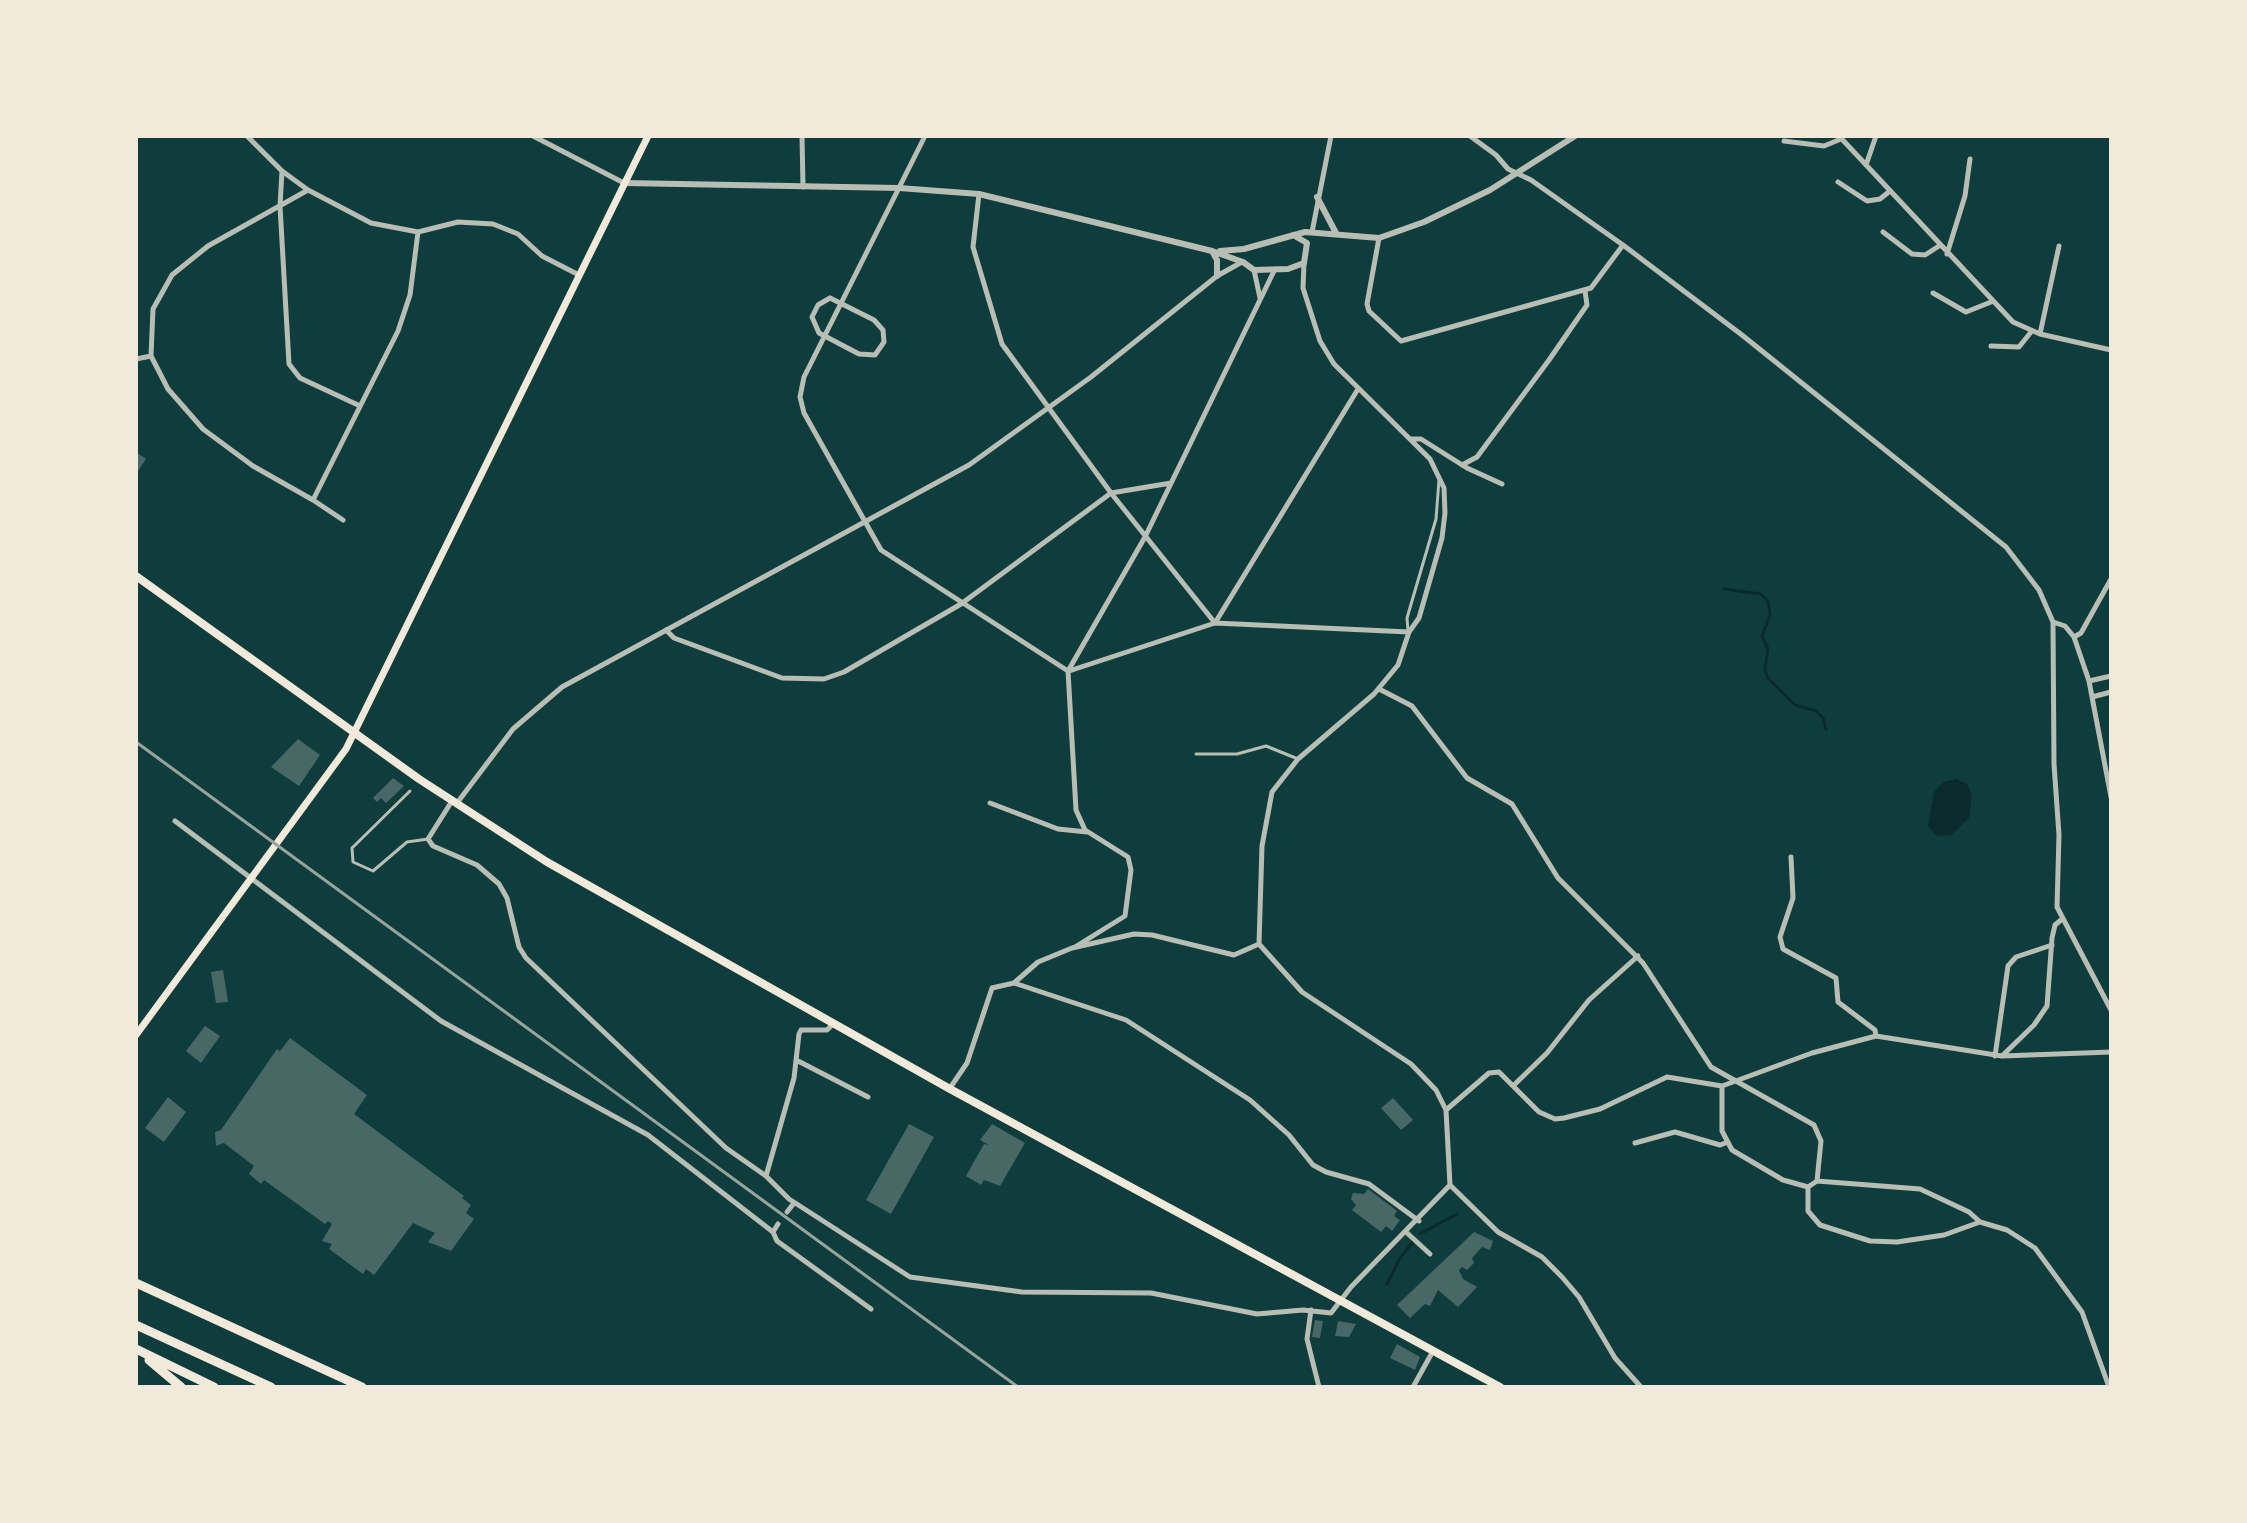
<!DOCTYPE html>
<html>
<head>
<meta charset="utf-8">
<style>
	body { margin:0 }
	#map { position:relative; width:2247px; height:1523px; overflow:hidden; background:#0f3d3e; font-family:"Varela Round",sans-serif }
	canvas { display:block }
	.frame { position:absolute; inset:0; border:138px solid #f1e9da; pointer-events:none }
</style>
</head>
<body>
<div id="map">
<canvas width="2247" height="1523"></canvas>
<div class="frame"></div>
</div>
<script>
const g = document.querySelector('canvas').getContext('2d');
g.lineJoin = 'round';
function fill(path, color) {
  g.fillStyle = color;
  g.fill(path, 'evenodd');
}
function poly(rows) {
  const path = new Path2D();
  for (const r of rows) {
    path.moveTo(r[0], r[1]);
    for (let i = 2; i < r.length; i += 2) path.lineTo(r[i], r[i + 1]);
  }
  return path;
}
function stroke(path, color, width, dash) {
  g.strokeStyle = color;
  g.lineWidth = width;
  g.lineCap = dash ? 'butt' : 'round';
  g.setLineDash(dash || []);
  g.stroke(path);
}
const water = poly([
	[1956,779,1967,784,1972,794,1969,818,1951,835,1937,836,1928,826,1934,792,1944,782]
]);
const stream = poly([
	[1724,589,1761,594,1768,601,1770,615,1762,636,1768,649,1765,670,1768,678,1795,705,1816,711,1823,718,1826,730],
	[1420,1234,1457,1214],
	[1387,1284,1400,1258,1413,1242]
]);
const building = poly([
	[136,452,146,459,136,474],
	[298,739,320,755,299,786,271,767],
	[393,778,404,786,386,803,381,798,377,802,373,798],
	[223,970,228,1002,216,1003,211,972],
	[205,1026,220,1036,201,1063,186,1051],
	[290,1038,367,1095,354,1114,464,1196,462,1198,471,1205,466,1213,474,1219,451,1251,428,1242,435,1233,413,1223,374,1275,366,1269,363,1274,329,1249,332,1244,322,1241,332,1224,328,1221,325,1224,264,1180,261,1184,249,1174,254,1166,224,1143,216,1146,215,1132,221,1130,277,1049,280,1051],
	[168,1097,186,1112,164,1142,145,1128],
	[1393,1098,1413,1120,1401,1130,1381,1108],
	[909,1124,934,1137,891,1214,866,1200],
	[992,1124,1025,1143,1000,1186,984,1180,981,1185,966,1176,984,1144,989,1145,980,1140],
	[1368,1189,1397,1211,1394,1216,1400,1220,1392,1231,1386,1226,1381,1232,1352,1210,1356,1205,1351,1199,1353,1193,1364,1194],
	[1474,1232,1493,1241,1490,1250,1482,1247,1472,1258,1474,1263,1467,1270,1462,1267,1459,1270,1463,1279,1477,1287,1458,1307,1438,1290,1430,1306,1425,1304,1410,1318,1397,1305],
	[1315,1320,1323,1321,1320,1338,1312,1337],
	[1338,1321,1356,1324,1349,1337,1335,1336],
	[1397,1344,1420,1357,1415,1370,1390,1358]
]);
const service = poly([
	[1408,631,1407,618,1436,519,1439,480],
	[1196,754,1237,754,1266,746,1298,759],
	[410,791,352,848,353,862,373,871,407,842,428,839]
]);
const minor = poly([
	[247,136,282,171,308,190,371,223,418,232,458,222,493,224,518,234,542,256,579,275],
	[533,136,624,183],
	[802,136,803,187],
	[925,136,804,377,800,397,804,413,881,550,1068,671],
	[1470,136,1496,155,1508,169,1531,180,1623,245,1742,335,2006,547,2039,590,2053,622,2054,764,2059,835,2057,907,2111,1010],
	[1839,136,2013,322,2040,334,2111,350],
	[1784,141,1824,146,1841,139],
	[1866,165,1876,136],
	[282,171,280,206,289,364,300,378,358,405],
	[1838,182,1867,201,1880,199,1890,191],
	[308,190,208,246,172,275,153,309,151,356,168,389,203,429,253,466,313,500,398,331,410,295,418,232],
	[979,194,973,247,1002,344,1111,493,1215,623],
	[1312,232,1331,136],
	[1883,232,1912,254,1925,255,1939,246],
	[1379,238,1367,304,1369,311,1401,341,1591,288,1623,245],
	[1947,254,1965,196,1970,159],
	[1304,263,1303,288,1320,341,1334,364,1430,459,1444,488,1445,513,1442,538,1419,618,1409,632,1398,665,1374,694,1298,759,1272,792,1262,846,1259,944,1302,992,1411,1064,1436,1090,1446,1110,1450,1185,1498,1232,1542,1257,1562,1277,1579,1297,1615,1358,1641,1387],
	[1254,270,1260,298],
	[1933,293,1966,312,1991,302],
	[830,298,874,320,883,330,884,342,875,355,859,354,819,333,812,317,818,305,830,298],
	[2040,334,2059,246],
	[1991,346,2019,347,2031,332],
	[136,359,151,356],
	[1411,439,1421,439,1467,468,1502,484],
	[1462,465,1477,457,1549,360,1587,305,1585,291],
	[313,500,343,520],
	[2053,622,2065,626,2074,637,2089,681,2111,797],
	[1215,623,1358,389],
	[666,630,674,638,782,678,824,679,844,672,961,604,1111,493,1171,483],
	[2074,637,2081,633,2111,579],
	[1068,671,1145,537,1275,269],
	[1068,671,1076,810,1085,830,1128,857,1131,870,1125,916,1075,947],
	[1069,671,1215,623,1409,632],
	[2089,681,2111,676],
	[1379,689,1412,706,1467,778,1512,804,1558,878,1643,963,1711,1067,1814,1125,1821,1141,1817,1181],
	[2092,697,2111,692],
	[452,801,428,839,433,846,477,865,499,884,507,898,519,947,526,958,726,1148,766,1176,789,1199,910,1277,1022,1292,1151,1293,1257,1314,1303,1310,1331,1313,1351,1287,1450,1185],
	[457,803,513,729,562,687,969,465,1091,377,1217,276,1242,262],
	[990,803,1058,829,1087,832],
	[175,821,441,1021,648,1135,773,1232,777,1241,871,1309],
	[1791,857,1793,898,1780,937,1783,949,1836,978,1838,1002,1875,1030,1876,1036],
	[1014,983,1126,1020,1250,1100,1289,1135,1313,1165,1326,1172,1369,1184,1419,1221],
	[1995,1056,2008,966,2016,957,2052,945],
	[2002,1056,2034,1025,2047,1006,2052,938,2055,925,2061,920],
	[798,1061,868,1097],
	[1514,1085,1547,1053,1589,1000,1638,956],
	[1722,1086,1722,1131,1732,1150,1783,1180,1808,1187],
	[950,1088,967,1063,992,988,1014,983,1038,962,1072,948,1134,934,1152,935,1234,955,1259,944],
	[1446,1110,1489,1073,1499,1072,1539,1112,1555,1119,1564,1118,1600,1109,1667,1077,1722,1086,1812,1053,1876,1036,2002,1056,2111,1052],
	[1635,1143,1675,1132,1720,1145,1728,1142],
	[766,1176,794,1078,799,1034,801,1030,827,1030,834,1023],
	[787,1212,794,1203],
	[1980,1222,1944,1235,1897,1242,1870,1241,1820,1225,1808,1211,1808,1187,1817,1181,1920,1189,1969,1212,1980,1222,2007,1230,2035,1248,2082,1312,2109,1387],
	[773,1232,778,1224],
	[1406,1232,1430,1254],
	[1311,1310,1307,1339,1319,1387],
	[1413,1387,1433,1351]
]);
const tertiary = poly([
	[624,183,899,188,979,194,1212,251,1243,262,1254,270,1288,269,1304,263,1307,243,1293,235],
	[1317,197,1336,233],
	[1212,251,1217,260,1217,276],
	[1220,251,1244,249,1305,232,1379,238,1424,222,1490,190,1575,136]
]);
const secondary = poly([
	[136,1035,346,749,648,136]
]);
const primary = poly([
	[136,576,419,779,547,862,950,1089,1500,1387]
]);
const motorway = poly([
	[136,1283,362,1387],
	[136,1325,271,1387],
	[136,1349,214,1387],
	[149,1360,181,1387]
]);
const rail = poly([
	[136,742,1018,1387]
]);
fill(water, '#0a2a2b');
stroke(stream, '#0a2a2b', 3);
fill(building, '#486865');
stroke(service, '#b8beb3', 3);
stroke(minor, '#b8beb3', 5);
stroke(tertiary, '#b8beb3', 6);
stroke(secondary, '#f1e9da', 7);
stroke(primary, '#f1e9da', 8);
stroke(motorway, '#f1e9da', 9);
stroke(rail, '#97a49c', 3);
</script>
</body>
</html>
